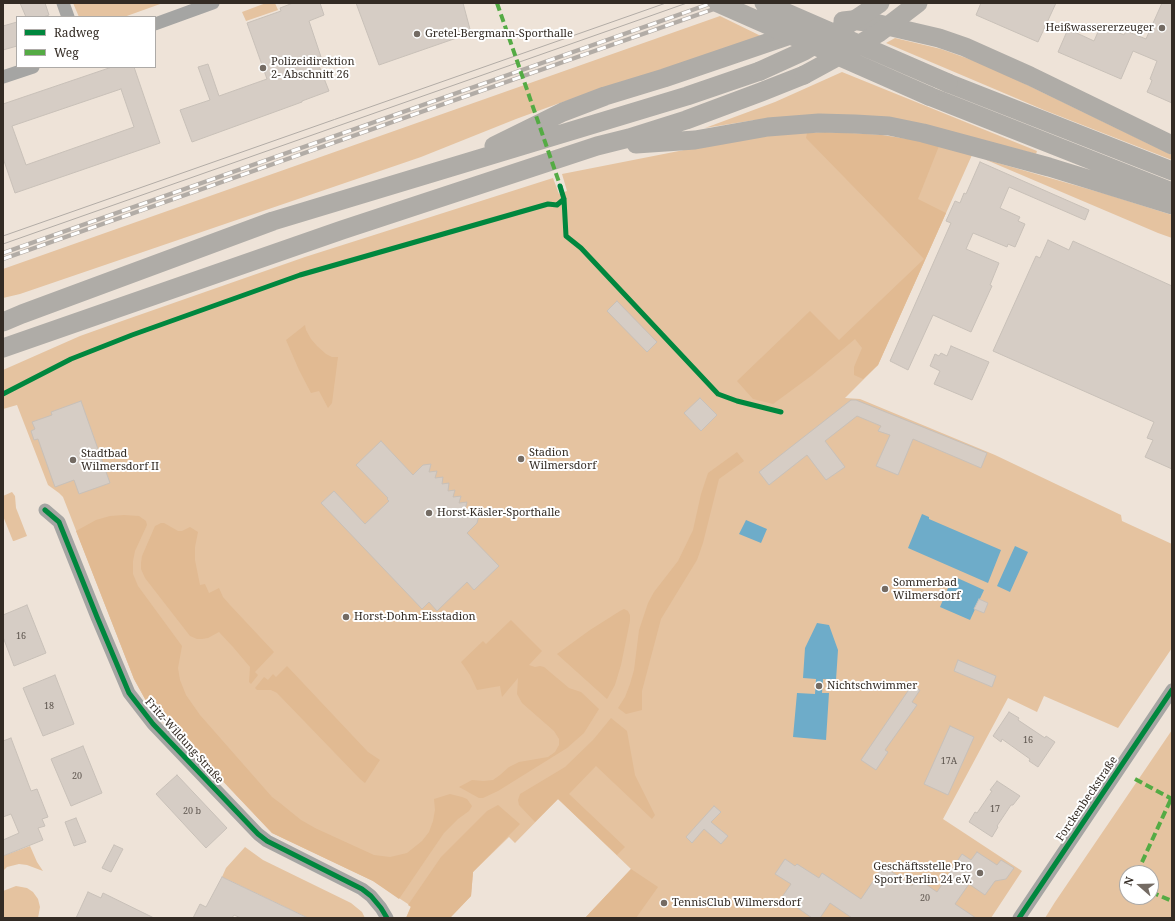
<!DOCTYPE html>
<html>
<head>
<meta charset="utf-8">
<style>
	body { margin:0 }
	#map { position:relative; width:1175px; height:921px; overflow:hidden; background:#eee3d8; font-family:"Noto Serif",serif }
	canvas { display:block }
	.frame { position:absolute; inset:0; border:4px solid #332b24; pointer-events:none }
	.legend { position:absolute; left:16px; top:16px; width:140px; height:52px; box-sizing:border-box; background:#fff; border:1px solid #adaaa7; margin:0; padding:5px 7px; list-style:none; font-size:12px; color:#332b24 }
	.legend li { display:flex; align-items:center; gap:8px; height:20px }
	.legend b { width:20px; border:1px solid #adaaa7 }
	.north { position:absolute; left:1119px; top:865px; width:40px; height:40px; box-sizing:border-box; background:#fff; border:1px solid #adaaa7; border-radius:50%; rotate:290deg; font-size:11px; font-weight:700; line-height:16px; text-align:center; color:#332b24 }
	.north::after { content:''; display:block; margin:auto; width:14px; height:18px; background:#746b63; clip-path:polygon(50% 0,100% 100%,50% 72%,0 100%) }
</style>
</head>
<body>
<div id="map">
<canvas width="1175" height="921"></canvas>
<div class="frame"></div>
<ul class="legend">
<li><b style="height:5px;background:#00873e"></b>Radweg</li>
<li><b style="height:5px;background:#54ab44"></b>Weg</li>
</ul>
<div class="north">N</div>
</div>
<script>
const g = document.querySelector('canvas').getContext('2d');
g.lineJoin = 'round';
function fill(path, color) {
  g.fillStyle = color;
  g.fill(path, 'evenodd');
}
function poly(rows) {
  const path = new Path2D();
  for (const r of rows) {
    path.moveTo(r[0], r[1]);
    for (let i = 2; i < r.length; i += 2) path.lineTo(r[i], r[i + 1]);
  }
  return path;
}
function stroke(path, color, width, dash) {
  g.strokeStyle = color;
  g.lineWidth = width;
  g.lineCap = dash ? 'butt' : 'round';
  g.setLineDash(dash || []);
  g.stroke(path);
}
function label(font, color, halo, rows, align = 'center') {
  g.font = font + ' "Noto Serif",serif';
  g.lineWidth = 4;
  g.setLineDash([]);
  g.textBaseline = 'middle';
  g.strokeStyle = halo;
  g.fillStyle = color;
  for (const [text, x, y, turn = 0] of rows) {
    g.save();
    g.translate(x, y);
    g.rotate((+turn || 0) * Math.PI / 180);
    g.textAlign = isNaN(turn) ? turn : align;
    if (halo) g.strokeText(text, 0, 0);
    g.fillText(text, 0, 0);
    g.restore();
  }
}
const green = poly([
	[73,3,163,3,124,17,79,17],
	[266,3,275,3,278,10,246,21,242,12],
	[720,16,763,37,557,104,516,119,421,157,20,294,3,298,3,269],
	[895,38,941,49,986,65,1172,155,1172,160,1044,110,886,43],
	[842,72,1037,151,1036,154,920,124,755,120,705,128,775,102],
	[796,133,853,133,881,135,914,140,972,155,878,365,845,398,860,399,995,455,1121,515,1122,521,1172,544,1172,648,1118,728,1044,696,1037,712,1008,698,943,819,1022,871,991,918,585,918,631,869,558,799,515,843,509,837,473,872,471,896,450,918,406,918,411,906,373,881,272,833,145,699,134,679,63,497,59,493,48,485,17,405,3,409,3,370,80,336,122,321,305,257,553,178,559,194,567,191,562,174,740,139],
	[984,159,1109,195,1172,215,1172,238,1158,233],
	[12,492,15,496,16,508,18,513,27,536,14,541,13,541,3,516,3,496],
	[1172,730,1172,918,1045,918,1055,902],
	[1127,873,1151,873,1151,897,1127,897],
	[30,846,37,862,43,871,27,865,19,864,7,867,3,871,3,856],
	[245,847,263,860,351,903,362,912,365,918,308,918,222,877,226,868],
	[16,886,27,888,33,892,38,899,40,907,38,918,3,918,3,891]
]);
const forest = poly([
	[825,132,881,135,914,140,939,146,918,199,946,213,878,365,863,379,854,375,854,367,862,348,855,339,811,376,773,404,753,399,737,381,810,311,839,340,924,259,806,138,807,133],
	[305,325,306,330,311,339,317,346,326,354,332,357,338,357,332,403,328,408,319,391,311,393,299,370,286,340],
	[737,452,744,461,719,479,703,543,697,560,661,619,642,691,642,710,626,714,618,708,625,697,630,684,634,670,639,630,648,603,654,592,678,561,693,530,701,494,708,473],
	[124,515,139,516,146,521,147,525,135,551,133,561,133,574,138,586,182,646,178,668,180,680,186,695,200,715,272,797,280,803,301,820,315,828,374,855,390,857,407,853,422,841,429,832,433,821,435,810,434,799,450,794,462,797,467,799,472,806,469,811,458,819,444,833,431,852,399,899,373,881,272,833,145,699,134,679,76,531,96,520,110,516],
	[161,523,164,523,178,531,182,531,190,527,198,532,195,547,195,560,200,585,205,584,209,593,219,588,223,597,230,605,274,652,255,672,258,675,251,684,249,682,250,667,233,647,219,632,208,638,202,639,197,639,190,636,145,578,141,569,141,563,142,556,155,526],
	[624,609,628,611,630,615,630,621,621,665,615,685,607,699,557,654,590,630,620,611],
	[511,620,542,651,529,665,535,667,540,666,544,667,569,688,581,692,599,709,584,733,567,748,498,791,483,798,479,798,459,787,472,780,483,781,493,780,500,775,509,767,519,762,548,757,555,752,559,745,559,739,554,731,522,703,517,694,518,678,502,697,500,686,477,690,470,675,461,662,483,641,486,644],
	[287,666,368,752,380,760,365,783,360,779,277,693,271,690,257,690,255,688,264,677,268,680,273,674,276,677],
	[611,718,627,731,635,775,655,815,652,819,596,766,569,794,625,847,617,855,558,799,535,822,519,805,518,800,520,794,565,767,593,740],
	[498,805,520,824,473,872,471,896,450,918,406,918,411,907,408,905,441,857,487,811],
	[631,869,658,887,636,918,585,918]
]);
const water = poly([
	[922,514,929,517,929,519,1001,550,988,583,908,548],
	[746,520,767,529,761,543,739,534],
	[1015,546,1028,552,1010,592,997,586],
	[953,576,984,590,970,620,940,607],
	[817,623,829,625,838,650,836,680,823,679,822,693,829,693,826,740,793,737,797,693,815,694,816,679,803,678,805,648]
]);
const building = poly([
	[20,3,45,3,49,15,43,17,26,17,20,3],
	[293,3,320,3,324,15,309,21,321,57,316,58,329,91,302,101,302,102,192,142,180,110,210,100,198,67,208,64,219,96,267,79,247,23,281,11,280,8,293,3],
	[356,3,463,3,471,33,379,65,356,3],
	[981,3,1056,3,1038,42,976,15,981,3],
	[1162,3,1172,3,1172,103,1147,92,1151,83,1152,80,1150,79,1157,61,1133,51,1121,79,1058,52,1068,29,1094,41,1101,25,1124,35,1126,31,1146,39,1162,3],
	[17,22,17,46,3,50,3,26,17,22],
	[112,67,134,67,160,143,15,193,3,158,3,104,112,67],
	[121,89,134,127,26,165,12,126,121,89],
	[980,162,1089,210,1085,220,1009,187,1000,208,1020,217,1018,221,1025,224,1015,247,1008,244,1007,247,973,233,966,249,999,263,990,285,992,286,971,332,933,315,908,370,890,361,951,223,946,221,955,201,960,203,964,193,966,194,980,162],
	[1048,240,1069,250,1073,241,1172,286,1172,469,1145,457,1153,440,1147,438,1154,422,993,351,1036,256,1040,258,1048,240],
	[617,301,657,342,647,352,607,311,617,301],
	[951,346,989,362,972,400,934,384,940,371,930,366,935,354,939,356,941,353,947,356,951,346],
	[700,398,717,415,701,431,684,413,700,398],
	[851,400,856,400,987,453,981,468,913,439,898,475,876,466,890,435,878,431,881,426,857,416,825,441,845,467,826,480,807,455,769,485,759,472,851,400],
	[81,401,110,483,79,494,74,480,55,487,38,439,34,440,31,431,35,429,32,422,52,415,51,412,81,401],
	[381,441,413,475,423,465,431,464,429,472,437,471,435,478,443,477,442,484,449,483,448,491,455,490,453,497,461,496,459,503,467,502,465,510,473,508,471,516,479,515,477,523,467,533,499,566,474,590,467,582,437,611,429,602,422,609,321,503,334,491,365,524,389,501,387,499,388,498,356,465,381,441],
	[979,599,988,603,984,613,974,609,979,599],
	[27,605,46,653,14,666,3,637,3,615,27,605],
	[958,660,996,676,992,687,954,671,958,660],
	[55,675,74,724,43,736,23,688,55,675],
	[912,685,920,690,912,702,917,705,885,750,888,752,876,770,861,760,912,685],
	[1009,712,1019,718,1018,720,1045,738,1046,736,1055,742,1038,767,1029,761,1030,759,1002,739,1001,742,993,736,1009,712],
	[950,726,974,737,948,795,924,784,950,726],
	[11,738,31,791,37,789,48,817,42,819,45,826,38,828,43,840,3,856,3,840,19,833,11,814,3,817,3,741,11,738],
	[83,746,102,793,71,806,51,759,83,746],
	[177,775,227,828,206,848,156,794,177,775],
	[997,781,1020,796,1013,805,1011,805,997,826,998,827,992,837,969,822,975,812,977,813,992,791,990,790,997,781],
	[714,806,721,812,711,822,728,836,721,844,704,829,692,843,686,837,714,806],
	[76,818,86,842,74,846,65,822,76,818],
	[114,845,123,849,111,872,102,868,114,845],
	[977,852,997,865,1001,860,1014,868,1006,879,995,881,985,895,969,884,955,904,976,918,852,918,830,903,820,918,812,918,782,897,791,884,775,874,785,859,795,866,797,864,819,878,822,873,861,899,882,868,888,872,889,870,912,886,917,878,937,892,962,854,971,860,977,852],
	[222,877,308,918,241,918,234,915,232,918,193,918,200,904,206,907,222,877],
	[88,892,101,898,103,893,154,918,76,918,88,892]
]);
const minor = poly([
	[63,3,68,17],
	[155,24,213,3],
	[3,77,33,67],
	[45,510,59,522,97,617,129,693,153,724,258,834,267,841,362,889,371,896,381,908,387,918],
	[1019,918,1172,690]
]);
const highway = poly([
	[843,21,852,20,879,24,939,38,965,47,1030,76,1172,145],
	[948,83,1172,171],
	[929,96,1172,192],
	[636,144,695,140,768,127,819,123,855,124,889,126,923,133,1049,167,1172,205],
	[494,146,563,112,605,96,664,78,802,31],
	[3,322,22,314,273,221,687,96,760,71],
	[3,348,342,230,597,146,629,138,686,120,761,92,804,75]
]);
const tram = poly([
	[3,236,666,3],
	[3,244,687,3]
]);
const rail = poly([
	[3,253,712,3],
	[3,259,731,3]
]);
const highwayBridge = poly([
	[718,3,929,96],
	[764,3,948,83],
	[760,71,804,51,841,29,880,3],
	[804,75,850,50,880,32,918,3]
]);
const quiet = poly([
	[497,3,561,188],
	[1135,779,1172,799],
	[1137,873,1171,799],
	[1151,892,1172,901]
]);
const cycleway = poly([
	[560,186,564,199,566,236,581,248,718,394,737,401,781,412],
	[3,394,71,359,132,335,300,275,548,204,557,205,564,199],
	[45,510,59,522,97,617,129,693,153,724,258,834,267,841,362,889,371,896,381,908,387,918],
	[1019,918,1172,690]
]);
const markers = [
	[1162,28,4,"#746b63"],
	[417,34,4,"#746b63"],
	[263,68,4,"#746b63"],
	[521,459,4,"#746b63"],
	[73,460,4,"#746b63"],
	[429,513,4,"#746b63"],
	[885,589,4,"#746b63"],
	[346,617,4,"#746b63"],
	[819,686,4,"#746b63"],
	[980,873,4,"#746b63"],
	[664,903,4,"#746b63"]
];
const numberNames = [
	["16",21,636],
	["18",49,706],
	["16",1028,740],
	["17A",949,761],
	["20",77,776],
	["17",995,809],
	["20 b",192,811],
	["20",925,898]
];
const poiNames = [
	["Heißwassererzeuger",1154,28,"right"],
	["Gretel-Bergmann-Sporthalle",425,34],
	["Polizeidirektion",271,62],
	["2- Abschnitt 26",271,75],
	["Stadion",529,453],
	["Wilmersdorf",529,466],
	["Stadtbad",81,454],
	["Wilmersdorf II",81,467],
	["Horst-Käsler-Sporthalle",437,513],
	["Sommerbad",893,583],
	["Wilmersdorf",893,596],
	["Horst-Dohm-Eisstadion",354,617],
	["Nichtschwimmer",827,686],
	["Geschäftsstelle Pro",972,867,"right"],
	["Sport Berlin 24 e.V.",972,880,"right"],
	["TennisClub Wilmersdorf",672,903]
];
const streetNames = [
	["Fritz-Wildung-Straße",184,741,48],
	["Forckenbeckstraße",1087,799,-56]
];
fill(green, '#e5c3a0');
fill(forest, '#e1ba92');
fill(water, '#6eacc9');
fill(building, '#d6cdc5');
stroke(building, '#c8c0b8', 1);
stroke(minor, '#a5a5a3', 13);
stroke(highway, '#afaca7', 19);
stroke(tram, '#b2aca6', 1);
stroke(rail, '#b2aca6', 4.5);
stroke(rail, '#fff', 3, [9]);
stroke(highwayBridge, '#afaca7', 19);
stroke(quiet, '#54ab44', 4, [8, 4]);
stroke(cycleway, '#00873e', 5);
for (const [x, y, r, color] of markers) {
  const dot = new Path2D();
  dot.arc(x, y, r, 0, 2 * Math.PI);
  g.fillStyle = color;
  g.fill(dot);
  stroke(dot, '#fff', 1.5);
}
label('9px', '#5c544d', null, numberNames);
label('11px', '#332b24', '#fff', poiNames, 'left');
label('11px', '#332b24', '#fff', streetNames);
</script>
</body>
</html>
